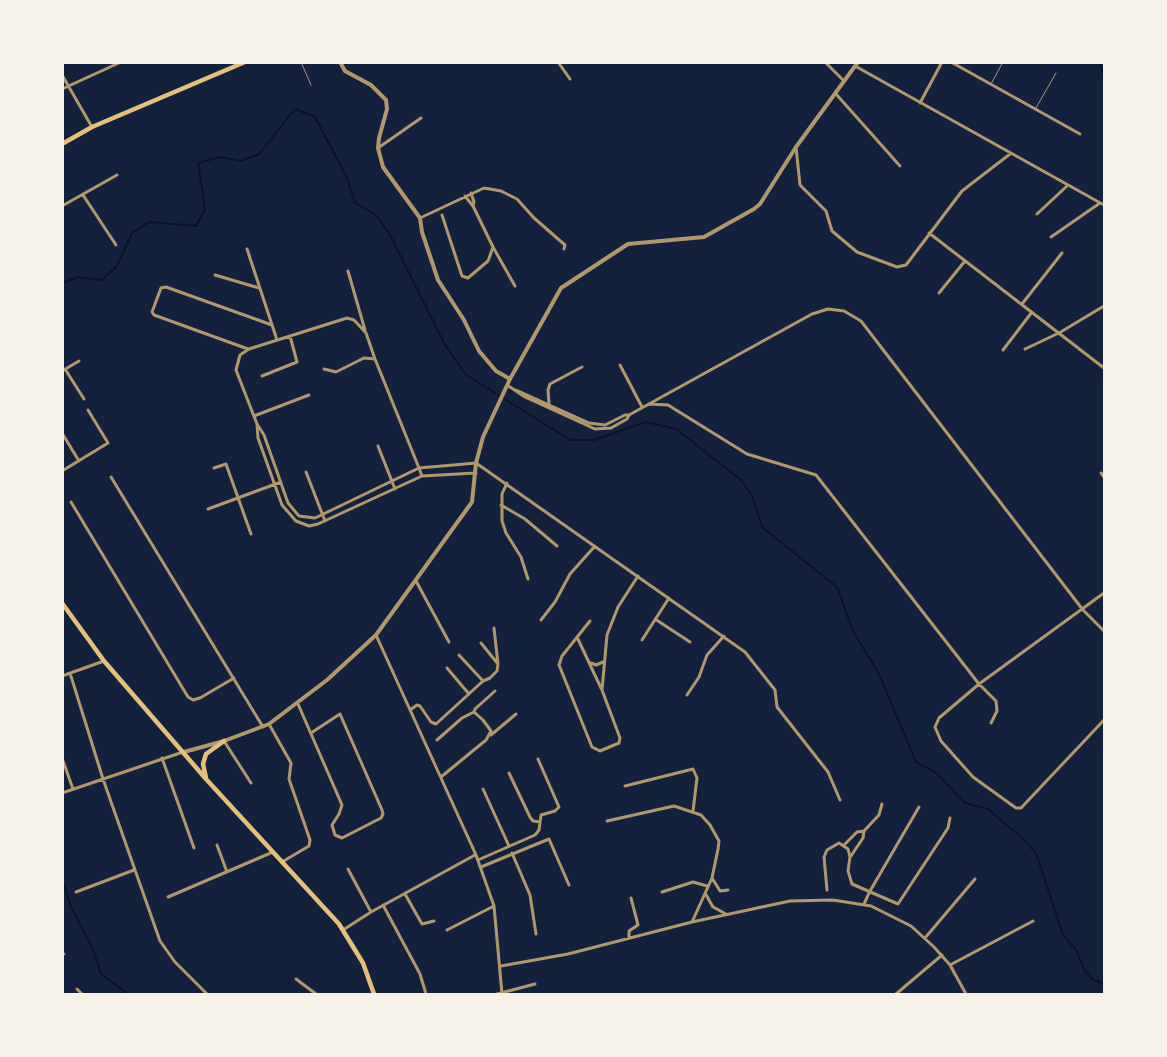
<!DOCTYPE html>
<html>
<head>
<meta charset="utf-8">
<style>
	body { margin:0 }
	#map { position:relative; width:1167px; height:1057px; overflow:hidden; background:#14213d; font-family:"IBM Plex Serif",serif }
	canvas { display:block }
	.frame { position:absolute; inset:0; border:64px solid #f6f1e7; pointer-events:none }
</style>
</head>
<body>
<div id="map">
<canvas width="1167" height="1057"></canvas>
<div class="frame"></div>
</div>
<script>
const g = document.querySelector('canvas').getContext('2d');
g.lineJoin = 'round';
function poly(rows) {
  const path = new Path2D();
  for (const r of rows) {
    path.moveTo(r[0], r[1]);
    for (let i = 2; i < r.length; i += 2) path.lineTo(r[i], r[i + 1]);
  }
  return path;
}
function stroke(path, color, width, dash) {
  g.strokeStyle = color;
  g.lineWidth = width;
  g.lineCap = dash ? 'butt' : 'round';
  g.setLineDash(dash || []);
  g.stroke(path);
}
const stream = poly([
	[1099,62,1104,75],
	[62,283,78,277,102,280,117,266,132,233,149,222,196,226,205,209,198,163,220,157,241,161,259,154,295,109,315,117,347,178,355,203,376,215,389,233,444,343,465,374,570,440,594,440,646,422,676,429,741,480,752,495,762,527,837,587,853,631,879,674,916,762,935,772,965,803,988,809,1020,836,1036,853,1063,935,1076,950,1085,971,1092,979,1104,984],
	[62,879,71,907,93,949,101,974,128,994]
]);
const service = poly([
	[301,62,311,85],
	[991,84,1003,62],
	[1036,108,1056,73]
]);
const minor = poly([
	[558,62,570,79],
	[825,62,844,81],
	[951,62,1080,134],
	[855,66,1104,205],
	[62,75,92,127],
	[62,89,121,62],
	[836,94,900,166],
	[920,103,942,62],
	[796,147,800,185,826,211,832,231,857,252,897,267,906,265,962,191,1010,154],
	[378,148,421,118],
	[471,193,474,202,473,206],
	[83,195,116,245],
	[62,206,117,175],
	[1037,214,1068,185],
	[442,215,462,276,468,278,488,261,493,247,473,206,465,196],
	[420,218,484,188,501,191,517,199,534,218,565,245,564,249],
	[929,233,1104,368],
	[1051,237,1100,203],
	[493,247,515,286],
	[247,249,277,340],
	[348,271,365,330],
	[215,275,259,288],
	[939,293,965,261],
	[1022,304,1062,253],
	[248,349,154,315,152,312,161,288,166,287,272,325],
	[1025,349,1059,333,1104,306],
	[1003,350,1032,312],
	[620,365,642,407],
	[65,369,84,399],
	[324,369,336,372,364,358,375,359],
	[62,371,79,361],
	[262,376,297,362,290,336],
	[507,385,525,397,595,429,611,428,627,419,629,415],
	[516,390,589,423,605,425,625,415,629,415,812,314,828,309,844,311,861,321,1083,610,1104,631],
	[549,404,548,390,550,384,582,367],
	[649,404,668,405,747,454,816,475,979,684,996,701,997,711,991,723],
	[254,416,309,395],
	[257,425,258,438,282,505,296,521,309,526,318,524,422,476,476,473],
	[62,433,79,461],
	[378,446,395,489],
	[214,468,226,464,251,534],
	[62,471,108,443,88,410],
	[306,472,325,521],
	[1101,473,1104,477],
	[422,476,419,468,375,359,366,333,354,320,347,318,249,349,240,355,236,370,257,424,264,435,288,503,299,516,315,518,419,468,476,463,745,652,775,690,777,707,828,772,840,800],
	[111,477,263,727],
	[507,483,502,494,502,521,506,533,521,557,528,579],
	[71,502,188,697,193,700,200,698,234,678],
	[501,505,525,519,557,546],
	[208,509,281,482],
	[416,581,449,642],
	[1104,593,979,684,939,718,935,727,941,741,973,777,1016,808,1021,808,1104,720],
	[655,619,690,642],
	[541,620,555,602,570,574,595,546],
	[590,621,562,656,559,665,592,747,600,751,619,743,620,738,602,690,607,635,618,607,638,576],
	[376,635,476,855,494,906,502,994],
	[577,637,601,688],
	[642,640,669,598],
	[481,643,498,664],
	[459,655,483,681,490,678,497,671,498,664,494,628],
	[591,663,596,665,603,662],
	[447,668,469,694],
	[70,673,103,779,160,941,175,962,207,994],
	[62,676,104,661],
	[687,695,699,677,707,655,724,636],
	[298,704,342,805,339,814,332,825,335,835,342,838,381,818,383,814,382,810,340,714,311,733],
	[410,710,417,705,420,706,431,722,436,724,483,681],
	[474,712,475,709,495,691],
	[269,724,291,763,289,779,310,840,309,846,282,862],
	[491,735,516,714],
	[437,740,462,718,474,712,483,720,491,731,486,740,441,777],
	[224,741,251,783],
	[62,758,73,789],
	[162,758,194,848],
	[509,773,530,817,533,821,540,822],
	[625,786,693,769,697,778,693,811],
	[483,789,509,846],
	[62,793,183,752],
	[607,821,674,806,701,815,710,825,719,841,718,849,712,878,692,922],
	[217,845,227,872],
	[844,845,857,832,864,831],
	[512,853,530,895,536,934],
	[851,856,863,838,864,831,879,815,882,804],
	[478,860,535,835,539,830,541,815,555,811,559,807,538,759],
	[481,867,549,839,569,885],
	[348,869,371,912],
	[712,878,720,891,728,890],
	[827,890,824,857,827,850,839,843,848,849,850,857,848,871,852,884,898,904,948,828,950,818],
	[76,892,134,870],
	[662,892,693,882,707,886],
	[705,893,713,907,726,914],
	[405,894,422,924,434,921],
	[168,897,273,852],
	[864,904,870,891,919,807],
	[383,905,420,974,426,994],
	[343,930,371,912,475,855],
	[447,930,494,906],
	[629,938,629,931,638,925,631,898],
	[925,938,975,879],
	[62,955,64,954],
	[950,965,1033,921],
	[501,966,568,954,692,922,790,901,833,900,871,906,911,926,934,947,950,965,966,994],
	[296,979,316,994],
	[77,989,82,994],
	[497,994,535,984],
	[896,994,942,955]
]);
const tertiary = poly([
	[340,62,345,71,371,85,386,100,387,109,379,138,378,148,383,167,420,218,422,232,438,280,464,320,479,351,496,371,510,379],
	[184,752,224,741,269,724,327,680,376,635,472,502,476,463,483,437,510,379,561,288,628,244,704,237,754,209,760,204,796,147,858,62]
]);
const secondary = poly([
	[62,144,92,127,245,62],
	[62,603,104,661,206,779,339,924,363,963,374,994],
	[206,778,203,764,206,754,224,741]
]);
stroke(stream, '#0b132b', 2);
stroke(service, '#b1986c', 1);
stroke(minor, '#b1986c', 3);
stroke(tertiary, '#b1986c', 4);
stroke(secondary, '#e5c07b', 4.5);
</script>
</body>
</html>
